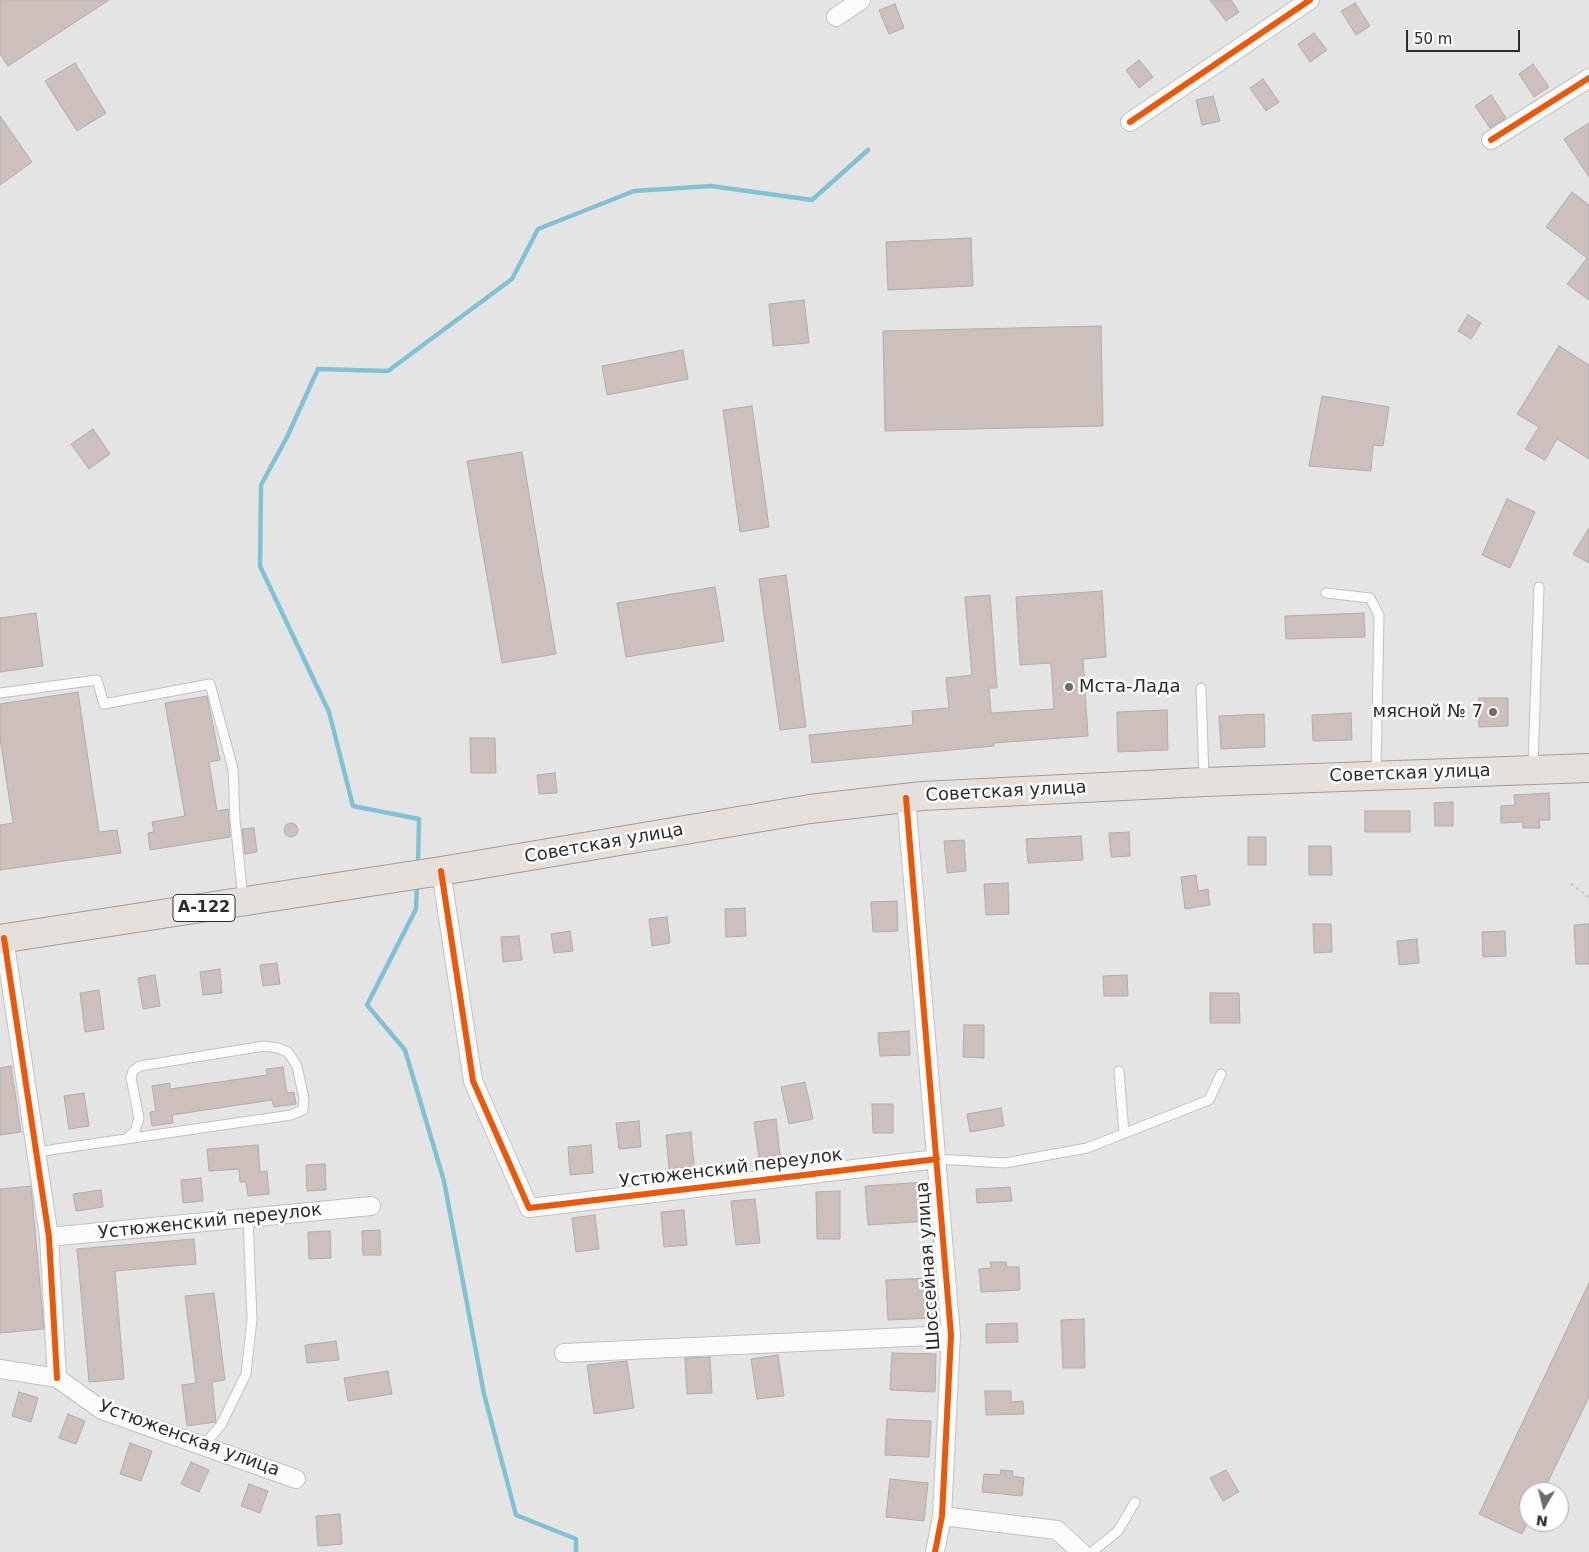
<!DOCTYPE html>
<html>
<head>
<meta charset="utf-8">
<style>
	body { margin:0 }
	#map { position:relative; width:1589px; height:1552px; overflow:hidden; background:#e4e4e5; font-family:"DejaVu Sans",sans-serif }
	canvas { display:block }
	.north { position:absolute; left:1519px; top:1482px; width:50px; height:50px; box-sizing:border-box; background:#fff; border:1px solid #ababab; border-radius:50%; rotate:188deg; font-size:14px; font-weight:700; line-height:20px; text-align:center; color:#2c2c2d }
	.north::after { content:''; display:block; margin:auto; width:18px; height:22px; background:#6c6c6d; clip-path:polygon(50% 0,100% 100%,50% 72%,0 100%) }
	.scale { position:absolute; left:1406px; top:30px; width:114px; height:22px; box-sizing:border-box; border:2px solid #2c2c2d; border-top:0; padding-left:6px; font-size:15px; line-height:18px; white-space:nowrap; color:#2c2c2d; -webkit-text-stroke:4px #fff; paint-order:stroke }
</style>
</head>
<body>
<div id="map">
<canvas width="1589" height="1552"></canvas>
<div class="north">N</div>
<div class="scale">50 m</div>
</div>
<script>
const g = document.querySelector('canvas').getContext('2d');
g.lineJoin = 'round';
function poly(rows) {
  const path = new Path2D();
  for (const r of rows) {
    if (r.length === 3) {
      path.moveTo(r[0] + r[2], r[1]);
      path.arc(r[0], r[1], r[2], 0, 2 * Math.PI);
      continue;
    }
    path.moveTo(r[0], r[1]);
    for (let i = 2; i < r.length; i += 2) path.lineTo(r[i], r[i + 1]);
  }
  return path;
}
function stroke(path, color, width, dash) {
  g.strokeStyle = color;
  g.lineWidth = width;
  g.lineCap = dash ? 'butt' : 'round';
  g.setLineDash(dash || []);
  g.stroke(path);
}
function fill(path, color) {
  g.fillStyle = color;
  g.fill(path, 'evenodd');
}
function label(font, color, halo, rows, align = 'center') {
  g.font = font + ' "DejaVu Sans",sans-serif';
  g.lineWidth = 5;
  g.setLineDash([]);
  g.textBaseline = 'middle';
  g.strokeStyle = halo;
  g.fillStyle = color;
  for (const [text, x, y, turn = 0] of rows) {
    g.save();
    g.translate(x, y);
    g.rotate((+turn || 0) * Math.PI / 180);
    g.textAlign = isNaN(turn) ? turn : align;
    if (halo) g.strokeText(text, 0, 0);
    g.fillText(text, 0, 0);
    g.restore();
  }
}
const stream = poly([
	[418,866,419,819,353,806,329,712,260,566,261,485,287,437,318,369,388,371,512,279,538,229,634,191,711,186,812,200,868,150],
	[417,883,416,909,367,1005,405,1050,444,1181,484,1394,516,1515,576,1539,576,1552]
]);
const building = poly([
	[0,0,109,0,8,66,0,54,0,0],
	[1210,0,1231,0,1239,12,1226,21,1210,0],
	[1355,3,1370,26,1356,35,1341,11,1355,3],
	[895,4,904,28,889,34,879,10,895,4],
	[1314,33,1327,50,1310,62,1298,44,1314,33],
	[1139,60,1153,77,1139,88,1126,70,1139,60],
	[75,63,106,113,77,131,45,81,75,63],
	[1533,64,1549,87,1534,97,1519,74,1533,64],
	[1263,79,1279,102,1266,111,1250,88,1263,79],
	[1491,95,1506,118,1490,128,1475,106,1491,95],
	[1213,96,1220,121,1202,125,1196,100,1213,96],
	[0,116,32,162,0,185,0,116],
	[1589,123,1589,177,1564,139,1589,123],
	[1572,192,1589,205,1589,300,1567,284,1587,258,1546,227,1572,192],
	[971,238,973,286,888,290,886,242,971,238],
	[804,300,809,343,773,346,769,304,804,300],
	[1468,315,1481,323,1471,339,1458,331,1468,315],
	[1101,326,1103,426,885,431,883,331,1101,326],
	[1559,346,1589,365,1589,459,1557,439,1545,460,1525,449,1539,427,1517,414,1559,346],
	[683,350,688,379,607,395,602,366,683,350],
	[1322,396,1389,407,1383,446,1373,445,1371,471,1309,466,1322,396],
	[752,406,769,527,740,532,723,410,752,406],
	[93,429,110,454,89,469,71,444,93,429],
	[522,452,556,654,502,663,467,461,522,452],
	[1507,499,1535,512,1510,568,1482,555,1507,499],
	[1589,528,1589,563,1573,554,1589,528],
	[786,575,806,727,780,730,759,579,786,575],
	[715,587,724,641,626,657,617,603,715,587],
	[1102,591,1106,657,1083,659,1088,736,994,743,994,746,812,763,809,735,913,725,912,711,949,708,946,678,972,675,965,597,990,595,997,688,989,688,991,713,1054,709,1051,663,1020,665,1016,597,1102,591],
	[36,613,43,666,0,672,0,618,36,613],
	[1364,613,1365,637,1286,639,1285,616,1364,613],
	[78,692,99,832,117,830,121,853,0,870,0,825,13,823,0,738,0,704,78,692],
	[207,696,220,760,209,762,217,811,228,809,230,837,150,850,148,833,154,832,152,822,185,816,165,703,207,696],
	[1479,698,1508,698,1508,726,1479,727,1479,698],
	[1167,710,1168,750,1118,752,1117,712,1167,710],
	[1351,713,1352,740,1313,741,1312,715,1351,713],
	[1264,714,1265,747,1221,749,1219,716,1264,714],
	[470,738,495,738,496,773,471,773,470,738],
	[555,773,557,793,539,794,537,775,555,773],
	[1549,793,1550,820,1539,820,1540,828,1523,828,1523,822,1501,823,1501,806,1515,805,1514,795,1549,793],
	[1453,802,1453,826,1435,826,1434,803,1453,802],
	[1365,811,1410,811,1410,832,1365,832,1365,811],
	[291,830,7],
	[254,828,257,852,245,854,242,829,254,828],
	[1129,832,1130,856,1111,857,1109,833,1129,832],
	[1081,836,1083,860,1028,863,1026,839,1081,836],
	[1248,837,1266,837,1266,865,1248,865,1248,837],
	[964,840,966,871,947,873,944,841,964,840],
	[1309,846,1331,846,1332,875,1309,875,1309,846],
	[1196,875,1198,891,1208,889,1210,905,1185,909,1181,877,1196,875],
	[1008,883,1009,914,986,915,984,884,1008,883],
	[897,901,898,931,873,932,871,902,897,901],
	[745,908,746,936,726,937,725,909,745,908],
	[667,917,670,943,652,946,649,919,667,917],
	[1313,924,1331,924,1332,952,1314,953,1313,924],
	[1589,924,1589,964,1576,964,1574,925,1589,924],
	[570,931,573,951,554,953,551,934,570,931],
	[1505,931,1506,956,1483,957,1482,932,1505,931],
	[519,936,522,960,503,962,501,937,519,936],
	[1417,939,1419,963,1399,965,1397,941,1417,939],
	[277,963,280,984,263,986,260,965,277,963],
	[220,969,222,993,203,995,200,972,220,969],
	[155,975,160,1006,143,1009,138,978,155,975],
	[1127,975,1128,996,1104,996,1103,976,1127,975],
	[99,990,104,1029,85,1032,80,993,99,990],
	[1210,993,1239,993,1240,1023,1210,1023,1210,993],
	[964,1025,984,1025,984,1058,963,1057,964,1025],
	[909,1031,910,1055,880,1056,878,1033,909,1031],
	[11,1066,21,1132,0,1135,0,1068,11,1066],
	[283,1067,287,1093,294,1092,296,1104,274,1107,272,1100,172,1115,173,1123,152,1126,150,1112,156,1111,152,1086,170,1083,170,1089,267,1075,266,1069,283,1067],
	[805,1082,813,1119,789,1124,781,1087,805,1082],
	[84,1093,89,1126,69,1129,64,1096,84,1093],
	[872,1104,893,1104,893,1133,873,1133,872,1104],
	[1001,1108,1004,1126,970,1132,967,1114,1001,1108],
	[776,1119,780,1155,759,1158,754,1122,776,1119],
	[639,1121,641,1147,619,1149,616,1123,639,1121],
	[691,1132,694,1166,669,1169,666,1135,691,1132],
	[258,1145,260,1172,267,1171,269,1194,248,1196,246,1182,240,1182,239,1169,209,1171,207,1149,258,1145],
	[591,1145,593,1173,570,1175,568,1147,591,1145],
	[325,1164,326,1190,307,1191,306,1165,325,1164],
	[201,1178,203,1201,183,1203,181,1180,201,1178],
	[927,1182,931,1221,868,1225,865,1186,927,1182],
	[31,1186,44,1329,0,1333,0,1189,31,1186],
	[1010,1187,1012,1201,977,1203,976,1189,1010,1187],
	[101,1190,103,1207,76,1211,73,1194,101,1190],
	[840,1191,840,1239,817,1239,816,1192,840,1191],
	[755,1199,760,1243,736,1245,731,1201,755,1199],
	[684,1210,687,1245,664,1247,661,1212,684,1210],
	[595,1215,599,1249,576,1252,572,1218,595,1215],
	[380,1230,381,1255,363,1255,362,1231,380,1230],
	[330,1231,331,1258,309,1259,308,1232,330,1231],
	[194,1239,196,1264,115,1271,124,1379,89,1382,77,1249,194,1239],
	[990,1262,1006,1262,1007,1267,1019,1267,1020,1290,981,1292,979,1269,991,1268,990,1262],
	[930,1278,932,1318,888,1320,886,1280,930,1278],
	[1589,1283,1589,1397,1543,1492,1529,1492,1529,1520,1522,1534,1479,1514,1589,1283],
	[214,1293,225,1380,212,1382,216,1422,187,1426,182,1385,196,1383,185,1296,214,1293],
	[1084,1319,1085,1368,1063,1368,1061,1320,1084,1319],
	[1017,1323,1018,1342,986,1343,986,1324,1017,1323],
	[336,1341,339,1360,307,1363,305,1345,336,1341],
	[892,1353,936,1354,935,1392,890,1390,892,1353],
	[778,1355,784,1396,757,1399,751,1359,778,1355],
	[710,1357,712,1393,687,1394,685,1358,710,1357],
	[627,1361,634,1408,594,1414,587,1365,627,1361],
	[388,1371,392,1394,348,1401,344,1378,388,1371],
	[985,1391,1011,1391,1011,1402,1023,1401,1024,1414,986,1415,985,1391],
	[19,1392,38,1398,31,1422,12,1416,19,1392],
	[68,1414,85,1421,76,1444,59,1438,68,1414],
	[887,1419,931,1421,929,1457,885,1455,887,1419],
	[130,1443,152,1451,141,1481,120,1474,130,1443],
	[191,1462,209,1470,199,1492,181,1484,191,1462],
	[1001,1470,1013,1471,1012,1476,1024,1478,1022,1496,982,1492,984,1474,1000,1475,1001,1470],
	[1226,1470,1239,1492,1223,1501,1210,1478,1226,1470],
	[890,1479,928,1483,924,1521,886,1517,890,1479],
	[249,1484,268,1491,260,1513,241,1506,249,1484],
	[340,1514,342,1544,318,1546,316,1516,340,1514]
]);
const path = poly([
	[1571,884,1589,897]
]);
const lane = poly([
	[1326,593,1370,598,1379,615,1376,773],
	[1201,688,1204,778],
	[0,693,97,680,104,704,210,684,233,769,235,820,243,899],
	[1533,766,1539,587],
	[1119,1071,1124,1133],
	[36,1152,126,1139,135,1131,139,1118,131,1078,133,1071,140,1066,264,1046,278,1048,288,1052,297,1066,304,1099,303,1110,291,1115,126,1139],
	[937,1159,1005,1163,1087,1148,1209,1100,1221,1074],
	[203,1446,221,1425,246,1374,252,1319,248,1218],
	[1092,1552,1118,1531,1135,1502]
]);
const street = poly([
	[836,17,861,0],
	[1130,122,1310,0],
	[1491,140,1589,78],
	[906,798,951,1335,942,1516,935,1552],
	[441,871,473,1081,529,1208,937,1159],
	[4,938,49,1237,57,1378],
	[49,1237,371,1206],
	[564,1353,951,1335],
	[0,1369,57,1378,102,1410,296,1479],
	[942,1516,1057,1530,1081,1552]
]);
const primary = poly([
	[0,939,441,871,810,809,922,796,1204,782,1589,768]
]);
const cycleway = poly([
	[1130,122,1310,0],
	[1491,140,1589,78],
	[906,798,951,1335,942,1516,935,1552],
	[441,871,473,1081,529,1208,937,1159],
	[4,938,49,1237,57,1378]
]);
const markers = [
	[1069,687,5,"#6c6c6d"],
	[1493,712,5,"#6c6c6d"]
];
const shields = [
	[204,908,62]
];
const shieldNames = [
	["А-122",204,908]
];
const poiNames = [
	["Мста-Лада",1079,687],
	["мясной № 7",1483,712,"right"]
];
const streetNames = [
	["Советская улица",1410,774,-2],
	["Советская улица",1006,792,-3],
	["Советская улица",604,844,-10],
	["Устюженский переулок",731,1169,-7],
	["Устюженский переулок",210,1222,-6],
	["Шоссейная улица",929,1266,-94],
	["Устюженская улица",189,1439,20]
];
stroke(stream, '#82c1d4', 4.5);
fill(building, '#cdbfbb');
stroke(building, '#aeadad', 1);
stroke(lane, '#c1c1c2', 11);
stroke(street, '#c1c1c2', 20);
stroke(primary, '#a69b94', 30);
stroke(path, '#c4c5c5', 2.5, [2.5, 4]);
stroke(lane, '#fbfbfb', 9);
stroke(street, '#fbfbfb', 18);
stroke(primary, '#e6e0dc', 28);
stroke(cycleway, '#e8590c', 6);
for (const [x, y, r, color] of markers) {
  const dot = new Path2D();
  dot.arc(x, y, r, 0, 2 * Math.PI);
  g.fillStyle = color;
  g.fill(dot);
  stroke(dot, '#fff', 2);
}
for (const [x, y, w] of shields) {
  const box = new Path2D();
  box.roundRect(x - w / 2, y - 13.5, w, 27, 4);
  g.fillStyle = '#fff';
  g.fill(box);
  stroke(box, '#2c2c2d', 1);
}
label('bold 16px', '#2c2c2d', null, shieldNames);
label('18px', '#2c2c2d', '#fff', poiNames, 'left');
label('18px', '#2c2c2d', '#fff', streetNames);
</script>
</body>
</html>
